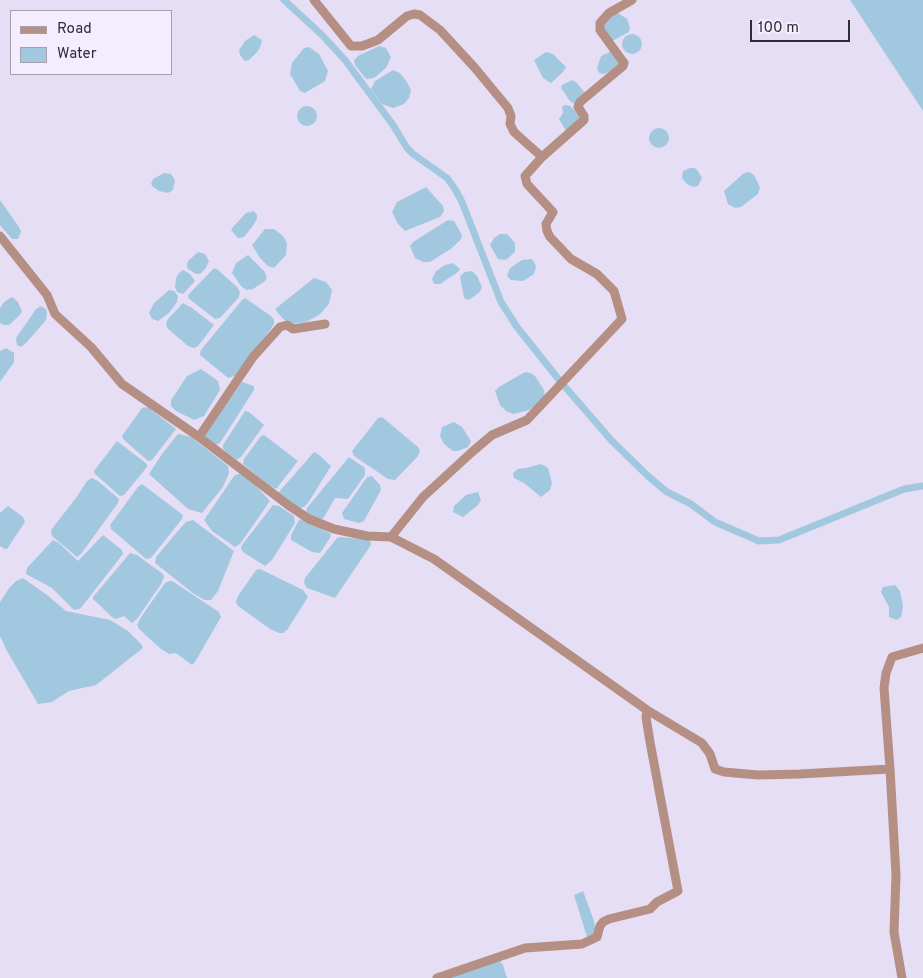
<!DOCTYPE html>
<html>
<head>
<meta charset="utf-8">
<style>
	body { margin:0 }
	#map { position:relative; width:923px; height:978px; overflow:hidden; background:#e6def5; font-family:Overpass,sans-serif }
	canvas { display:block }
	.legend { position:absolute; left:10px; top:10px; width:162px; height:65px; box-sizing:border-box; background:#f3edff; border:1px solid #a5a0ae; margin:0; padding:6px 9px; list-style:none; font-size:15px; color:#2f2c35 }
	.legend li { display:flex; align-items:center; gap:10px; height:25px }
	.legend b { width:25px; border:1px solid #a5a0ae }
	.scale { position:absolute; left:750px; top:20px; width:100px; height:22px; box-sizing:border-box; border:2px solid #2f2c35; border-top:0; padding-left:6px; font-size:15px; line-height:18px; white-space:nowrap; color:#2f2c35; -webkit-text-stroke:4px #f3edff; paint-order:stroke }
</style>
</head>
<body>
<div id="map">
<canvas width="923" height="978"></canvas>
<ul class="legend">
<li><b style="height:6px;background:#b68f84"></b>Road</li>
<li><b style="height:14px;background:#a2c8df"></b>Water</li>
</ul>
<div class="scale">100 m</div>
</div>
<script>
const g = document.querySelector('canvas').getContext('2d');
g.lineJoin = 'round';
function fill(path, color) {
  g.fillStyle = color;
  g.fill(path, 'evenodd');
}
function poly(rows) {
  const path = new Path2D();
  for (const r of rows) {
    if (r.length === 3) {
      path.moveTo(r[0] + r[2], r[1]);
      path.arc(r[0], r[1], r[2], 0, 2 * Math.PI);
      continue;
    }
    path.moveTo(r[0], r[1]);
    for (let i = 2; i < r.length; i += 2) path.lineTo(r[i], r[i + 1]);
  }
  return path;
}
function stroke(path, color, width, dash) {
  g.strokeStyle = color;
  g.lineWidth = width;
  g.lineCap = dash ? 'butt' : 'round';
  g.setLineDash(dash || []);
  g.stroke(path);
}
const water = poly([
	[850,0,923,0,923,111],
	[618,13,627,19,630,27,629,32,612,41,603,29,603,24,614,14],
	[632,44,10],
	[254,35,262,40,261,45,258,51,249,60,245,61,240,55,239,50,245,41],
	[379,46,386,48,391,57,386,68,374,78,366,79,355,65,354,60,358,56],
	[304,48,309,47,319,54,328,71,325,81,305,93,300,91,290,74,292,63],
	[612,51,618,58,620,66,609,72,603,74,599,73,597,68,601,56],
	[546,52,553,54,566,67,563,72,551,83,543,78,534,60],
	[393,70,400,73,407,82,411,90,409,98,404,104,393,108,382,104,371,89,375,81],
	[572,80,577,83,585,93,583,97,574,104,570,101,561,88,562,85],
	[565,105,570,106,581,117,566,131,559,119,563,113,562,107],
	[307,116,10],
	[659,138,10],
	[690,168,695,168,698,171,702,178,698,186,693,187,687,184,682,178,683,171],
	[749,172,754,175,760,187,758,194,741,207,735,208,728,204,724,191,744,173],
	[164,173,171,174,175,180,173,190,168,193,159,191,153,187,151,184,153,179],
	[426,187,443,206,444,211,440,217,405,231,398,224,392,212,397,202],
	[0,200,19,227,21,232,18,239,12,239,0,225],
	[254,211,257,215,257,219,252,227,244,237,238,238,231,230,233,227,246,213],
	[448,220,454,221,462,235,461,239,452,248,430,262,423,262,415,258,410,246,413,242],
	[265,229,274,229,284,237,287,244,286,255,274,268,268,266,260,258,252,245],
	[500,234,507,234,515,243,515,252,506,260,498,259,490,245,494,238],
	[198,252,205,254,209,261,206,268,200,274,196,274,188,269,187,266,188,261],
	[248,255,264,271,267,277,265,281,253,289,246,290,241,286,232,273,236,263],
	[532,259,536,266,534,274,523,281,511,280,507,276,510,268,522,260],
	[453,263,460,269,458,272,440,284,434,284,432,279,436,271,445,265],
	[214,268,218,270,237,287,240,292,239,297,220,318,215,319,188,298,189,294],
	[183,270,190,274,195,281,183,294,177,292,175,287,176,278,179,273],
	[472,271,477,276,482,287,480,292,469,300,464,298,460,276,465,272],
	[314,278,326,282,332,290,329,304,319,315,306,322,291,324,283,319,275,309],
	[169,290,174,291,178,296,177,302,169,313,158,321,152,319,149,313,154,303],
	[12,297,18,302,22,311,20,315,9,325,3,325,0,323,0,308,4,302],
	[245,298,271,316,274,320,274,324,271,329,235,376,228,378,200,355,201,350,242,300],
	[183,303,192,308,214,325,198,346,194,348,188,346,167,328,166,323,169,318],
	[41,306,46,309,47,314,46,320,27,342,21,347,17,345,16,338,36,309],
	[6,348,14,353,14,362,0,382,0,351],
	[201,369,218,381,220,390,204,416,194,420,176,411,171,406,171,400,187,376],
	[525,372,531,373,535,376,544,390,545,397,540,403,529,410,513,414,506,411,500,405,495,391,499,387],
	[242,382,254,386,254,390,220,443,215,445,206,438,205,435],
	[146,407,149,408,176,429,152,460,148,461,123,439,122,436,142,408],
	[245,411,249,412,264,425,241,457,236,460,223,449,223,445],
	[382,417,418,447,420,451,418,456,395,480,388,479,354,456,352,451,378,418],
	[454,422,462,427,471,441,468,447,458,451,453,451,444,444,440,436,442,427],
	[178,434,191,437,228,466,229,473,223,487,202,513,188,509,149,474,162,454],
	[264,435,298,461,276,489,269,485,243,464,244,459,261,436],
	[117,441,147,464,147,467,124,495,120,496,95,474,94,471],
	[314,452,318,454,331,466,308,503,304,507,300,508,279,494,279,492],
	[349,457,365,468,365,475,348,499,335,498,323,519,318,520,306,512,307,508],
	[541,464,548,468,552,483,550,490,541,497,524,483,514,478,513,473,518,469,526,468],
	[241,473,245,474,270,501,240,544,235,547,212,531,204,520,234,476],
	[372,476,380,485,381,490,364,521,359,523,344,519,342,513,367,477],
	[92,478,98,481,119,499,118,503,81,554,77,557,52,536,51,530,76,498,87,481],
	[142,484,183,515,182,519,151,558,146,559,111,529,110,525,138,487],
	[478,492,481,500,478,505,463,517,453,512,454,506,466,495],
	[273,505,279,506,294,516,295,523,272,560,265,566,243,552,241,548,242,545],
	[8,506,23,517,25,522,7,549,5,549,0,546,0,513],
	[303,519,331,534,330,538,320,553,312,552,291,540,291,535,299,520],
	[193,520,234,551,218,591,211,600,205,600,194,594,155,563,156,557,177,532,186,522],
	[103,535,122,550,123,554,80,609,74,610,52,588,26,574,27,568,53,540,59,543,78,561],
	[341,537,370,540,371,545,335,598,307,588,304,583,305,578,337,538],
	[130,553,137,555,163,574,164,577,161,584,137,619,132,623,124,616,116,619,112,617,93,599,93,597],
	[260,569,303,590,308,597,287,630,283,633,279,633,270,629,238,606,236,602,238,596,256,570],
	[23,578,47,595,66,611,110,620,128,631,141,644,143,648,96,685,69,691,52,702,38,704,7,651,0,636,0,602,10,587,16,581],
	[169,581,172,581,219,612,221,617,195,662,192,665,176,653,169,654,161,649,139,629,137,625,141,617,165,583],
	[895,585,900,591,903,606,901,617,897,620,889,617,889,607,881,592,883,587],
	[583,891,594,921,596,934,587,937,574,895],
	[500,961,503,965,507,978,447,978]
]);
const canal = poly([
	[284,0,322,35,345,60,393,125,407,148,413,154,447,178,455,189,462,202,501,302,517,327,560,381,612,441,649,477,667,492,691,504,715,522,759,541,779,540,904,489,923,486]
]);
const minor = poly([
	[314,0,351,46,362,46,378,40,407,16,414,14,420,15,440,30,475,68,508,108,511,116,510,124,514,132,542,157],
	[0,236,47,295,55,314,91,347,122,384,199,437,288,505,309,519,334,529,367,536,391,537,434,559,647,710,702,743,710,754,715,769,724,772,758,775,800,774,890,769,896,875,894,932,902,978],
	[199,437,253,357,280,327,287,325,293,329,325,324],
	[391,537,423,497,472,452,492,435,527,420,622,319,614,291,597,274,571,259,550,237,547,231,546,224,553,212,527,184,525,176,542,157,584,120,584,116,578,107,580,102,623,66,624,63,621,59,600,30,600,23,609,13,632,0],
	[890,769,884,688,886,673,892,657,923,648],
	[437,978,525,948,582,944,597,937,600,926,603,922,609,919,650,909,657,902,678,891,650,742,646,717,647,710]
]);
fill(water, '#a2c8df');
stroke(canal, '#a2c8df', 7);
stroke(minor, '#b68f84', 9);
</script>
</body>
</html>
